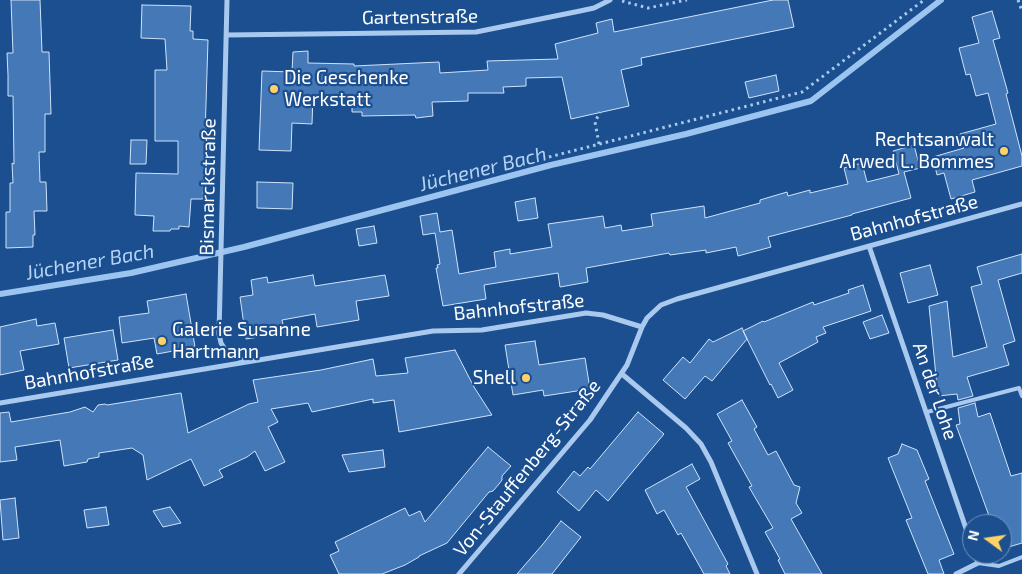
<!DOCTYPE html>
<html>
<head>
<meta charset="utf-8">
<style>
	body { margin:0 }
	#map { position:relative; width:1022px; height:574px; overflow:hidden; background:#1b4f8f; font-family:"Exo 2",sans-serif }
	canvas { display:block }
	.north { position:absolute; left:962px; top:514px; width:50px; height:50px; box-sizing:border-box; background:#1b4f8f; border:1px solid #7695bc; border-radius:50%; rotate:284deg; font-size:14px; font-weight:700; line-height:20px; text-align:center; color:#fff }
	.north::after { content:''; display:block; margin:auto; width:18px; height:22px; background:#ffd166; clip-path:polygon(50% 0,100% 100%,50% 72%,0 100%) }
</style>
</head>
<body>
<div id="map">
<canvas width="1022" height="574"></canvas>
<div class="north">N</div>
</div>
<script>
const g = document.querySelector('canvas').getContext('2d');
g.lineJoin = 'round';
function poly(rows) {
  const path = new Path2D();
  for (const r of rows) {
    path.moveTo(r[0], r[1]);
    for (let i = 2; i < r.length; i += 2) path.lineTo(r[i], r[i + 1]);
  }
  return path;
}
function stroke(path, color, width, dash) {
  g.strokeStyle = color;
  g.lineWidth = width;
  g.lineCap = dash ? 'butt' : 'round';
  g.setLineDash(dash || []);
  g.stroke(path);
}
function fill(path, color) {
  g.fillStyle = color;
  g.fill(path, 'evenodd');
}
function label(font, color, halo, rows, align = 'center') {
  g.font = font + ' "Exo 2",sans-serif';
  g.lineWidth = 4.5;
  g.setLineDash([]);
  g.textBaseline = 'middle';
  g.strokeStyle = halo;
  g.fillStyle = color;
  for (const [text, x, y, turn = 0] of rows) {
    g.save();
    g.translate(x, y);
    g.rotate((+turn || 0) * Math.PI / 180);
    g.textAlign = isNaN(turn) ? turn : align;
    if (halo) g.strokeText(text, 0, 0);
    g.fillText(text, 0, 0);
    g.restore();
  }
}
const stream = poly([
	[0,294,131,273,244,247,551,165,686,134,811,101,941,0]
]);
const building = poly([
	[11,0,40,0,42,52,49,52,51,114,45,114,45,152,39,152,40,182,46,182,47,211,34,211,35,235,33,235,33,247,6,248,6,212,10,212,10,183,13,183,12,163,14,164,13,96,8,96,8,75,7,53,13,53,11,0],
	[773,0,788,0,794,27,641,58,642,65,621,70,629,106,571,119,562,77,526,78,526,86,503,87,504,93,468,93,468,101,432,102,433,116,416,118,415,115,362,116,362,112,352,112,352,97,313,96,312,124,292,123,291,151,259,150,262,71,292,72,293,52,308,51,308,63,354,64,354,66,439,62,440,73,488,70,487,61,558,59,555,44,598,33,596,23,612,19,614,32,773,0],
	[142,5,191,6,190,31,193,31,193,39,208,40,203,199,191,199,189,227,179,226,179,229,171,229,170,231,153,231,154,216,135,215,136,173,178,174,178,141,155,141,155,70,167,70,165,39,141,38,142,5],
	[992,11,1000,38,993,40,1008,93,1006,94,1022,156,1022,166,972,180,975,192,951,199,944,173,937,175,933,157,964,148,960,134,996,124,988,93,976,96,970,74,966,75,959,48,979,43,972,17,992,11],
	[776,75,779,91,749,98,745,82,776,75],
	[131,140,147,140,146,164,130,164,131,140],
	[914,145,920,168,904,172,911,198,852,214,852,215,768,237,771,247,738,256,736,247,706,253,706,250,670,255,669,253,586,268,588,282,560,287,558,273,484,285,486,299,443,306,436,268,438,268,437,265,440,264,435,233,423,235,420,216,437,213,440,232,452,230,459,274,496,267,494,252,510,249,510,254,552,247,548,224,603,216,605,228,621,225,622,231,653,226,651,214,704,206,705,218,760,203,760,200,787,192,788,196,810,190,810,193,848,184,844,168,862,163,867,182,899,174,893,151,914,145],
	[257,182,293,183,292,209,257,208,257,182],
	[535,198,538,218,518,221,515,202,535,198],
	[374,226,377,243,359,246,356,229,374,226],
	[1022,254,1022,273,998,280,1015,341,1003,345,1009,365,967,377,973,396,958,400,957,394,938,396,929,306,947,301,953,357,987,347,971,287,982,284,977,267,1022,254],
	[930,265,938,295,908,303,900,273,930,265],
	[313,275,315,286,385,275,389,296,356,301,359,320,317,327,315,314,282,320,285,333,246,339,240,297,253,295,251,280,267,277,268,283,313,275],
	[863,285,871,311,823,327,826,333,816,337,818,342,779,363,793,390,778,398,771,384,770,385,743,331,763,321,764,322,813,302,814,305,849,293,848,290,863,285],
	[186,294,195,347,157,354,154,338,122,343,119,317,149,313,147,301,186,294],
	[882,315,889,333,870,339,863,322,882,315],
	[36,319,37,326,55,323,59,344,20,351,24,370,0,375,0,327,36,319],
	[742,328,747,339,712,381,705,376,685,399,663,380,683,357,690,363,709,339,713,342,742,328],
	[113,330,118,360,69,368,64,338,113,330],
	[535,341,539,365,585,358,590,389,544,396,543,390,513,395,505,345,535,341],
	[455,350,474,387,492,415,399,432,394,400,373,403,373,399,312,412,308,403,271,409,278,422,268,427,285,462,265,471,255,451,247,457,219,470,223,477,204,486,191,459,147,480,143,455,132,448,99,453,99,457,88,459,87,462,64,466,60,440,15,447,17,460,0,462,0,413,9,412,11,422,70,412,85,407,93,412,98,405,105,404,107,405,181,393,188,433,249,404,258,402,253,380,321,370,373,359,376,376,408,373,405,358,455,350],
	[742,400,757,427,754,429,768,455,776,451,794,485,800,487,796,503,802,513,791,519,822,574,785,574,778,560,780,559,765,532,773,528,749,487,752,486,728,443,732,441,717,414,742,400],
	[975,403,978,417,990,413,1011,476,1022,473,1022,543,1002,549,1002,524,992,524,956,425,960,424,958,408,975,403],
	[638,412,664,434,608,501,596,490,579,511,557,492,574,471,580,476,588,467,590,469,638,412],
	[902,444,917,450,929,479,925,481,954,554,939,560,944,574,928,574,906,520,912,518,888,458,898,454,902,444],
	[488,447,511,466,502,476,502,480,499,484,493,491,489,492,447,543,419,556,419,557,405,565,382,574,339,574,330,555,339,551,335,542,405,508,409,516,420,511,425,522,488,447],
	[383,450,385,467,349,472,342,455,383,450],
	[692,464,700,479,686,487,728,564,726,566,730,574,704,574,681,533,678,535,664,510,657,514,645,490,692,464],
	[15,498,19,538,3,540,0,500,15,498],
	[106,507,109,525,87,528,84,510,106,507],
	[170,507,181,523,163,527,153,511,170,507],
	[561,521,581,537,552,574,517,574,543,544,561,521]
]);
const path = poly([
	[1018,0,1022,11],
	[622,1,648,8,687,0],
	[599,144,595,122,600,112],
	[549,157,802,92,924,0]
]);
const service = poly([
	[927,412,1019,388,1022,396],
	[978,563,999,566,1022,557]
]);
const minor = poly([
	[227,0,219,334,221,343,226,351,245,361],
	[226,35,476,32,580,11,594,8,610,0],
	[869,246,972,546],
	[622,374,686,428,701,444,711,462,757,574],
	[0,403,433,331,482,330,586,313,603,315,642,327],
	[459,574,590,420,627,365,642,327,647,318,661,305,677,299,1022,204],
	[956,574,978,563,975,554]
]);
const markers = [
	[274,89,5,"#ffd166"],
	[1004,151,5,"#ffd166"],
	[162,341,5,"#ffd166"],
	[526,378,5,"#ffd166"]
];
const streetNames = [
	["Gartenstraße",420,17,-1],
	["Bismarckstraße",208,187,-89],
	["Bahnhofstraße",914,218,-15],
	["Bahnhofstraße",519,307,-6],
	["Bahnhofstraße",89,372,-10],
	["An der Lohe",935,391,71],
	["Von-Stauffenberg-Straße",527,468,-51]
];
const poiNames = [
	["Die Geschenke",284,78],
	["Werkstatt",284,100],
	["Rechtsanwalt",994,140,"right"],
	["Arwed L. Bommes",994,162,"right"],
	["Galerie Susanne",172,330],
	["Hartmann",172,352],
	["Shell",516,378,"right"]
];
const waterNames = [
	["Jüchener Bach",483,169,-14],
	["Jüchener Bach",90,262,-10]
];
stroke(stream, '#9cc4f0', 6);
fill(building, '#4478b7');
stroke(building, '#cfe3fa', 1);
stroke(path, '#a9c9ee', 3, [2.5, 4]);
stroke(service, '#a9c9ee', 4);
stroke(minor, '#a9c9ee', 5);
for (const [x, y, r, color] of markers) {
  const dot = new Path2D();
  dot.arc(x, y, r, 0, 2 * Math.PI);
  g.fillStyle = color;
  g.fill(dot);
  stroke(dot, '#1b4f8f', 2);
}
label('19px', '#fff', '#1b4f8f', streetNames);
label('19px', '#fff', '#1b4f8f', poiNames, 'left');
label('italic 20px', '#b5d3f5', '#1b4f8f', waterNames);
</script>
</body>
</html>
